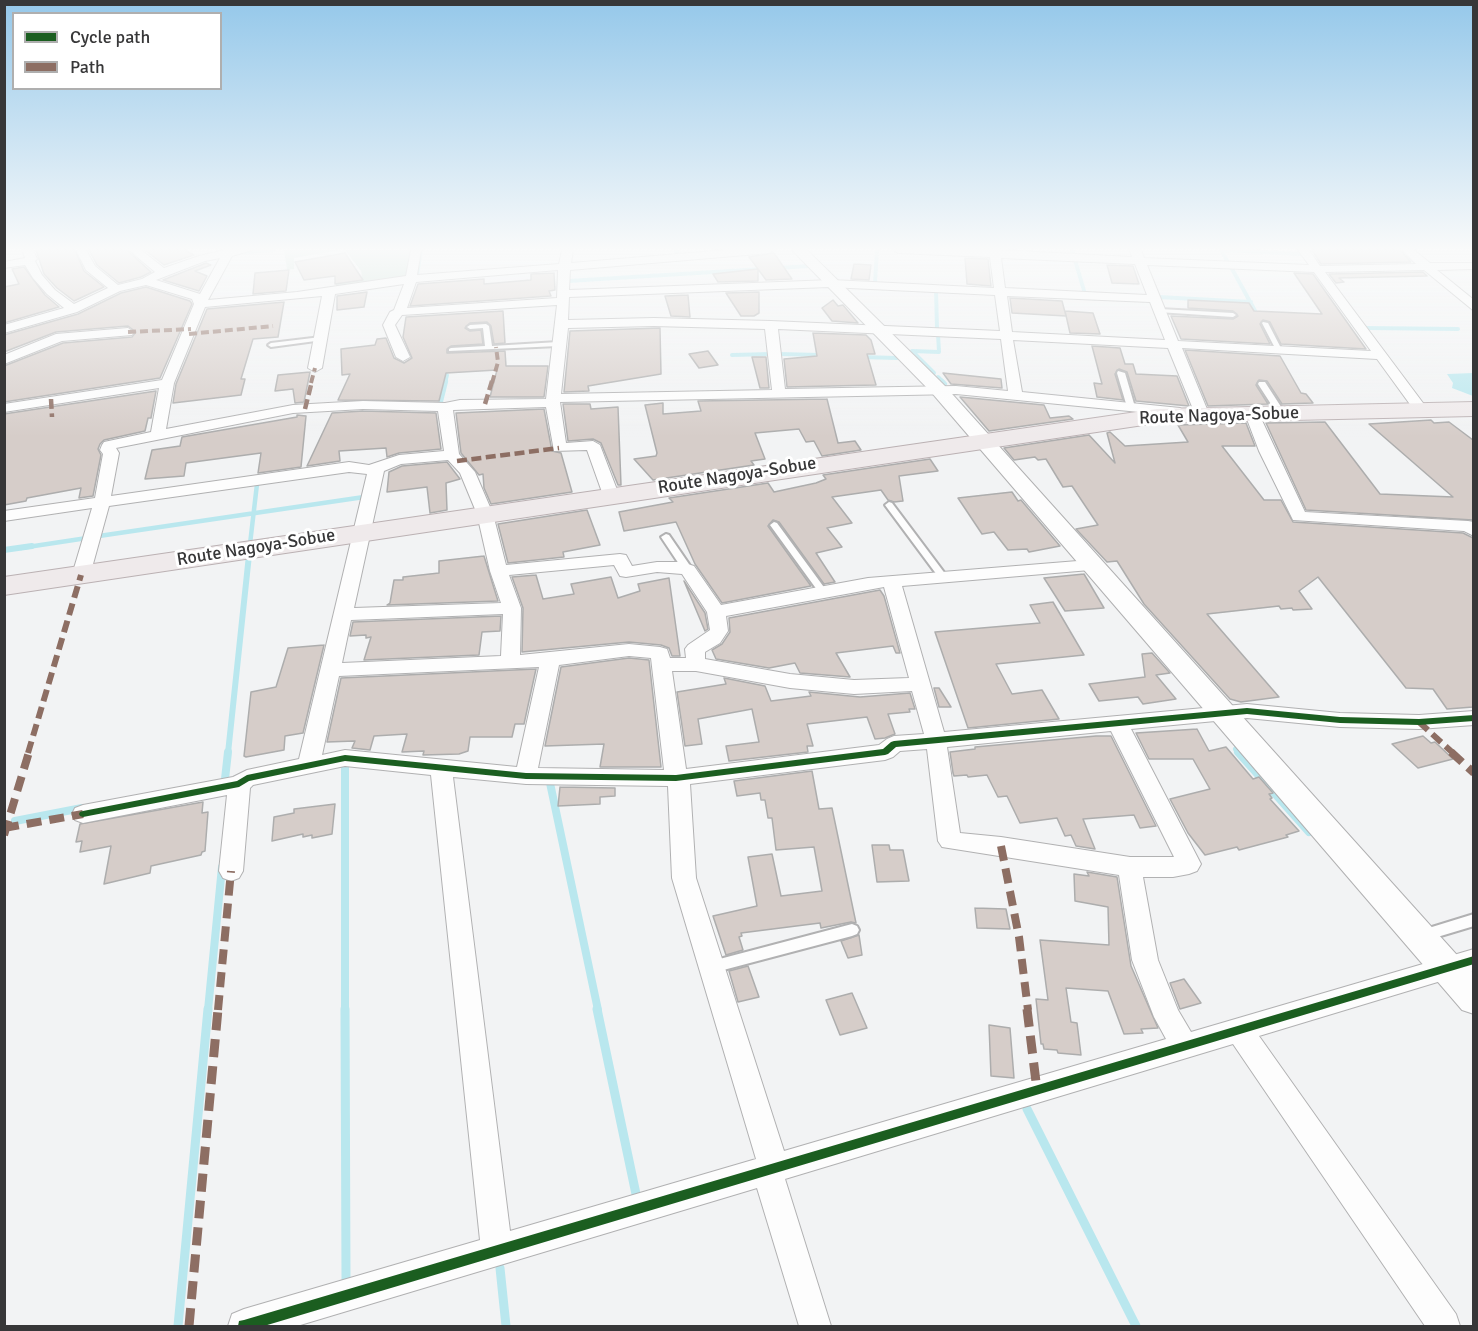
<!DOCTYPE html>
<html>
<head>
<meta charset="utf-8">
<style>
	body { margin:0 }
	#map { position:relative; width:1478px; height:1331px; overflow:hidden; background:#f2f3f4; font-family:Signika,sans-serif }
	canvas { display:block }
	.frame { position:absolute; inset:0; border:6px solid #373738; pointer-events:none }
	.legend { position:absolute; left:12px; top:12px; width:210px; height:78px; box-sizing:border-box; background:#fff; border:2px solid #afafaf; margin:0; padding:8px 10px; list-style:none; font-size:18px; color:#373738 }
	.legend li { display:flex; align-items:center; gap:12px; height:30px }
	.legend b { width:30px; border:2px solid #afafaf }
</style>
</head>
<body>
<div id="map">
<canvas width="1478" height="1331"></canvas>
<div class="frame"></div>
<ul class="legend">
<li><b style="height:8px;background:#1b5e20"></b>Cycle path</li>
<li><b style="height:8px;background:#8d6e63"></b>Path</li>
</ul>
</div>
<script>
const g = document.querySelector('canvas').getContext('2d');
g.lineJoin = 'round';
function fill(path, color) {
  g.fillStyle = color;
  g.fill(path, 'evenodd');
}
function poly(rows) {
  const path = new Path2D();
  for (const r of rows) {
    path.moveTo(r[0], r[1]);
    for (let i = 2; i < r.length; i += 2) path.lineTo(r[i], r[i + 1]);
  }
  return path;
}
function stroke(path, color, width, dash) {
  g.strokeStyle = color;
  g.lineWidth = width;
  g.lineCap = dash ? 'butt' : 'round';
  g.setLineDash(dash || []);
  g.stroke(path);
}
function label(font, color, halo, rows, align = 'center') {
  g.font = font + ' Signika,sans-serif';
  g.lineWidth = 6;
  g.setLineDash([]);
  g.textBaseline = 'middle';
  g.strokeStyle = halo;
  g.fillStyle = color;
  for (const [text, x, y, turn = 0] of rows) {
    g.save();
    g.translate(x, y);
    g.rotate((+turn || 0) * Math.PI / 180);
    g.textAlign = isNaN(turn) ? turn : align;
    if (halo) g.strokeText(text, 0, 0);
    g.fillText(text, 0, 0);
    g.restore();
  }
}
const green = poly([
	[284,250,339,250,294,258,294,269,287,270],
	[345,250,411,250,405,277,336,289,336,281,362,277,361,271]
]);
const water = poly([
	[1473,373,1473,396,1452,388,1453,383,1447,374]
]);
const streamFar4 = poly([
	[676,250,678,256],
	[1072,250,1074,256],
	[1221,250,1229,264],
	[1224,250,1301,254],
	[246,252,273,250],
	[1075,260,1085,294],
	[1231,267,1259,318],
	[778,268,808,266],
	[417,276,421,250],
	[568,281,762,269],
	[875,283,877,251],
	[936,289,937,329],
	[1159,297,1251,302],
	[1366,328,1458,329],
	[778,354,822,355],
	[732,355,770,354],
	[860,357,897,358],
	[934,373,912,351,939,352,938,334],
	[439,374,447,375,445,383],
	[938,377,944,383]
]);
const streamFar3 = poly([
	[942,381,945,384],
	[440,405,446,381],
	[99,536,364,497],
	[250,544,257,484],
	[21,548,87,538]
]);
const streamFar2 = poly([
	[4,550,32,546],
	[1236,749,1240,753],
	[228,753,249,555]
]);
const streamFar1 = poly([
	[1238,752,1309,832],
	[345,766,345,1010],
	[225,779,228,752],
	[550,783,598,1010],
	[15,821,82,808],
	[208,1010,222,867]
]);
const stream = poly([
	[345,1009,346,1279],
	[597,1009,636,1194],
	[1027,1109,1136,1326],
	[500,1268,506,1326],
	[178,1326,208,1009]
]);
const building = poly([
	[36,250,75,250,84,271,104,287,74,301,57,288,44,274,36,250],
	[89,250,127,250,151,272,141,277,119,283,97,265,89,250],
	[145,250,185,250,194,255,164,265,145,250],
	[1312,250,1400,250,1411,262,1321,264,1312,250],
	[345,253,363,280,335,284,335,276,304,280,295,262,345,253],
	[774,253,792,279,766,280,758,269,758,281,718,282,713,274,758,269,749,257,774,253],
	[965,258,988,259,991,286,967,284,965,258],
	[206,263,211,265,195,271,207,276,199,291,163,280,206,263],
	[854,264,871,265,869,280,851,279,854,264],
	[1107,265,1133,266,1139,284,1112,283,1107,265],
	[24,267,45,295,59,307,4,323,4,287,19,284,12,269,24,267],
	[289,270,286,291,253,294,255,273,289,270],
	[1423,272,1427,276,1339,278,1344,282,1336,283,1329,274,1423,272],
	[554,273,555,290,549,291,551,296,410,306,418,284,484,279,484,284,531,280,531,274,554,273],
	[1294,273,1313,274,1366,349,1281,344,1270,322,1263,320,1260,324,1270,344,1181,339,1171,316,1233,319,1238,316,1233,311,1188,308,1188,300,1249,303,1254,311,1322,314,1294,273],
	[146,287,190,301,192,304,160,378,4,402,4,366,63,343,132,337,136,332,128,326,56,332,4,352,4,335,78,314,121,293,146,287],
	[367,292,364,307,337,310,337,296,367,292],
	[759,292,759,313,754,316,741,316,726,293,759,292],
	[688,295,690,317,671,316,665,296,688,295],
	[1010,298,1062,301,1066,316,1012,313,1010,298],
	[833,300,838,306,843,305,858,323,832,321,822,308,833,300],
	[284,302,278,337,253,339,241,379,245,379,241,395,173,403,176,384,207,309,284,302],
	[503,311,505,343,494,344,491,326,487,322,470,323,465,328,470,331,481,330,483,344,451,346,447,349,447,353,505,351,506,366,548,366,544,397,490,397,497,370,446,373,439,401,338,400,350,374,342,375,341,349,375,345,377,339,386,338,394,358,404,363,412,358,403,337,406,317,503,311],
	[1065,311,1093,313,1100,334,1070,333,1065,311],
	[660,328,661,374,588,386,589,391,564,392,570,331,660,328],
	[813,333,866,335,871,340,875,354,867,354,876,385,787,387,784,359,817,356,813,333],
	[1092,346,1120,348,1125,364,1133,364,1136,374,1177,376,1189,406,1136,401,1127,372,1119,369,1115,374,1123,400,1097,397,1094,383,1102,384,1092,346],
	[1185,350,1280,356,1301,393,1306,394,1313,403,1282,404,1267,381,1259,380,1256,385,1268,404,1208,406,1185,350],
	[708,351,718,365,699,368,689,354,708,351],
	[752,357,766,357,769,388,760,388,752,357],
	[310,372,304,402,295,403,293,389,275,391,278,375,310,372],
	[943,373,1001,379,1002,388,951,384,943,373],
	[156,391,151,418,148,418,145,431,104,440,100,444,98,449,101,455,93,496,79,498,81,488,27,498,26,501,4,505,4,414,156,391],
	[960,397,1044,405,1050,418,1069,416,1073,419,989,431,960,397],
	[827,399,838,443,855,441,861,450,822,456,814,441,806,442,799,429,755,433,765,459,751,461,754,465,653,480,634,459,656,456,657,453,645,405,663,403,663,414,701,411,698,401,827,399],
	[563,404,590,404,591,409,618,407,621,485,618,485,601,443,593,439,568,441,563,404],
	[544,409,552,451,561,453,572,492,491,504,484,488,483,474,479,475,461,453,456,413,544,409],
	[363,411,436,413,441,449,399,453,387,457,386,448,339,451,340,461,307,466,332,413,363,411],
	[297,415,306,416,301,467,258,473,261,453,186,463,184,476,145,479,152,450,180,446,182,437,297,417,297,415],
	[1431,420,1434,423,1449,422,1473,440,1473,520,1306,510,1266,423,1325,422,1380,494,1453,497,1369,424,1431,420],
	[1246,423,1255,446,1222,446,1264,500,1281,500,1293,522,1463,533,1473,538,1473,707,1447,709,1433,689,1406,688,1318,577,1299,591,1312,609,1293,610,1292,608,1281,609,1279,606,1207,614,1279,697,1241,702,1230,699,1144,604,1117,561,1107,562,1076,529,1098,525,1072,486,1063,487,1046,459,1038,460,1035,457,1014,460,1004,448,1089,435,1115,463,1107,433,1110,432,1125,446,1188,442,1178,425,1246,423],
	[930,459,938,471,899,476,903,501,894,502,888,500,881,490,832,497,852,523,827,528,842,547,816,553,835,582,824,584,779,522,773,520,768,526,811,586,722,603,695,564,676,522,624,531,619,512,673,502,669,498,768,483,774,492,816,483,826,479,823,475,930,459],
	[447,462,460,479,446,483,447,510,430,513,427,487,387,492,389,472,402,466,447,462],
	[1012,492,1018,501,1021,500,1060,546,1029,552,1027,549,1008,550,994,532,982,534,958,498,1012,492],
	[587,510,600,545,563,552,564,557,508,563,498,524,587,510],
	[484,556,498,601,387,605,390,603,394,580,403,580,403,577,439,573,439,561,484,556],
	[1084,574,1104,608,1065,611,1044,578,1084,574],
	[536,575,543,599,574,594,571,584,611,577,618,598,640,591,638,584,669,578,680,656,672,656,669,648,661,645,629,642,522,652,523,608,512,577,536,575],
	[684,581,705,613,708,629,705,631,684,581],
	[880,590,884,596,900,653,896,653,893,646,836,653,850,677,800,673,795,663,769,668,716,659,712,650,722,644,730,632,729,618,880,590],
	[1053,602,1084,655,996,664,1012,694,1042,690,1059,719,968,728,935,632,1040,623,1030,605,1053,602],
	[501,616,500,631,482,632,479,655,364,660,371,637,366,638,366,635,350,636,353,622,501,616],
	[324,645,303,733,285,736,284,750,246,757,244,756,251,692,276,687,288,648,324,645],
	[1152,653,1170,673,1156,675,1176,699,1143,704,1138,697,1099,701,1089,684,1145,677,1142,654,1152,653],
	[629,658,649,660,661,767,600,767,604,744,545,746,561,667,629,658],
	[536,669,524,724,515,724,512,737,470,737,468,751,459,754,423,755,424,751,402,752,407,734,374,736,370,750,352,748,355,741,327,742,341,678,536,669],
	[724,678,765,686,771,701,811,696,809,692,860,697,910,693,915,709,909,709,910,712,888,714,895,734,885,738,875,739,867,717,807,724,813,746,807,746,808,752,729,761,726,746,759,742,752,709,698,719,702,744,685,746,677,692,726,684,724,678],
	[934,688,939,688,951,707,939,707,934,688],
	[1197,729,1209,751,1226,747,1253,779,1259,777,1273,793,1269,794,1272,798,1270,799,1299,831,1286,835,1288,837,1239,850,1237,847,1205,855,1188,833,1170,799,1210,789,1193,759,1149,759,1136,733,1197,729],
	[1096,736,1111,736,1156,826,1140,828,1134,815,1083,819,1095,849,1076,846,1071,835,1065,836,1057,818,1020,823,1007,796,998,797,987,775,968,777,967,775,954,776,953,773,950,752,975,749,975,747,1096,736],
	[1423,736,1431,743,1435,742,1453,759,1418,768,1392,744,1423,736],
	[812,771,819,809,832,808,856,923,851,922,821,928,820,923,741,933,742,936,739,937,743,950,726,955,713,916,757,906,748,857,772,854,781,896,822,891,814,847,776,850,772,818,768,818,765,800,761,800,760,793,737,796,734,781,812,771],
	[560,787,615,788,615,796,600,797,600,804,558,806,560,787],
	[203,802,202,813,208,812,205,851,202,852,201,855,151,866,150,873,104,884,111,846,80,852,82,841,76,842,80,824,203,802],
	[335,804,332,834,312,838,312,835,303,837,303,834,272,841,274,817,294,813,294,809,335,804],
	[872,845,889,845,890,850,903,850,909,881,877,882,872,845],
	[1087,872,1117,877,1131,966,1158,1028,1141,1029,1143,1033,1124,1034,1108,991,1066,988,1071,1022,1077,1023,1081,1055,1058,1053,1057,1050,1044,1049,1043,1044,1041,1044,1036,999,1048,1000,1040,940,1109,945,1108,907,1075,901,1074,874,1089,876,1087,872],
	[975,908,1006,909,1010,929,977,928,975,908],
	[859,935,862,955,848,958,841,941,859,935],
	[748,966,759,997,738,1002,729,971,748,966],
	[1184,979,1201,1003,1180,1009,1170,983,1184,979],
	[852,993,867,1028,840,1035,826,1000,852,993],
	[989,1025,1010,1028,1014,1078,991,1076,989,1025]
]);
const service = poly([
	[1160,309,1233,313,1236,315,1233,317,1158,312,1158,310,1160,309],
	[1263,322,1268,323,1282,350,1281,351,1276,350,1262,323,1263,322],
	[486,324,489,326,492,346,558,342,561,344,558,346,449,351,449,349,451,348,485,346,483,328,470,329,467,327,470,325,486,324],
	[321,337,323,338,323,340,271,347,268,345,271,343,321,337],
	[1118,371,1125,373,1135,407,1134,409,1127,407,1117,373,1118,371],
	[1259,382,1265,382,1285,413,1284,415,1278,415,1258,384,1259,382],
	[889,502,892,503,946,575,948,577,946,579,940,579,885,505,889,502],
	[774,522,777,523,826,590,828,592,826,594,820,594,770,525,774,522],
	[666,534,669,535,693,570,691,572,688,573,683,570,661,537,666,534],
	[1474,914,1474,926,1424,941,1419,939,1417,935,1419,931,1474,914],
	[852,924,857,926,859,930,857,934,852,936,712,973,707,971,705,967,707,963,712,961,852,924]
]);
const minor = poly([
	[22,250,33,250,37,259,35,261,42,275,55,290,74,304,108,288,86,270,77,252,78,250,86,250,95,266,118,285,142,279,155,272,129,250,141,250,164,268,199,256,224,250,252,250,232,256,208,300,297,292,406,276,411,250,421,250,417,275,559,264,562,250,573,250,571,263,725,250,774,250,769,253,570,270,569,290,832,280,994,288,990,257,898,253,893,250,999,250,1132,257,1130,250,1141,250,1144,258,1309,265,1298,250,1309,250,1320,266,1416,264,1402,250,1414,250,1430,263,1474,263,1474,269,1437,270,1474,300,1474,311,1424,270,1325,272,1429,411,1422,415,1417,414,1377,359,1182,348,1209,414,1202,418,1195,414,1168,348,1013,340,1022,392,1180,408,1187,412,1180,416,956,394,560,402,566,443,593,441,600,445,619,495,611,500,603,495,587,450,554,451,546,407,453,410,459,454,475,472,493,514,506,565,620,554,626,555,632,566,657,562,681,562,694,566,721,605,868,578,1090,560,1096,561,1099,565,1096,569,1090,570,902,586,944,732,1247,704,1340,713,1419,715,1474,711,1474,725,1419,729,1340,727,1247,718,1131,729,1201,864,1197,871,1189,874,1173,877,1143,877,1158,960,1178,1010,1191,1032,1474,949,1474,971,1259,1036,1456,1314,1460,1326,1425,1326,1233,1044,785,1179,831,1326,799,1326,757,1188,297,1326,228,1326,232,1314,244,1309,480,1240,431,775,345,766,253,785,250,788,243,871,239,878,231,881,223,878,219,871,227,795,83,823,75,820,72,814,75,808,83,805,233,777,247,770,299,759,367,474,349,472,109,506,90,575,87,579,75,579,72,575,92,508,4,521,4,511,95,498,103,454,100,450,102,445,104,442,151,432,159,388,4,412,4,404,162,380,194,304,192,299,146,285,120,291,77,312,4,333,4,325,64,308,47,294,33,278,25,265,4,268,4,262,25,258,22,250],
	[220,258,200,294,156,280,205,261,220,258],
	[1001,258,1135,264,1147,295,1005,288,1001,258],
	[1147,265,1314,272,1371,351,1178,341,1147,265],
	[558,270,557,298,407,308,416,282,558,270],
	[404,284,394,310,390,312,383,325,396,357,403,361,410,357,395,325,402,315,557,305,546,399,460,400,445,403,363,401,293,405,166,429,174,383,205,307,322,296,308,368,315,372,322,368,335,294,404,284],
	[829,287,995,295,1000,331,771,321,654,318,568,320,569,297,829,287],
	[1007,296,1150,302,1165,340,1012,332,1007,296],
	[654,326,765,329,772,390,561,394,568,328,654,326],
	[778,329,1001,339,1008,391,956,386,785,389,778,329],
	[363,409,438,411,444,451,399,455,369,465,349,462,111,496,119,453,116,448,293,413,363,409],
	[448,460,460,473,477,514,490,571,501,603,354,608,384,471,401,464,448,460],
	[614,565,620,576,626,577,657,572,682,574,707,612,710,630,688,645,685,649,686,658,670,658,667,649,660,647,629,644,520,655,521,608,509,575,614,565],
	[884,587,909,678,854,680,790,674,705,659,705,652,720,643,728,631,726,616,884,587],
	[503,614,501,656,342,663,351,620,503,614],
	[629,656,651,658,664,770,538,768,559,665,629,656],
	[539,667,517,767,345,750,322,755,339,676,539,667],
	[672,671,696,671,790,688,854,694,912,691,924,734,894,736,887,739,879,745,686,769,672,671],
	[1111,731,1174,857,1130,857,1001,837,960,833,947,747,1111,731],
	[927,749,938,841,942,847,1119,875,1132,960,1154,1017,1166,1039,784,1151,696,878,690,784,885,760,893,757,900,751,927,749],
	[453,777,526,784,668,786,672,878,756,1159,510,1231,453,777],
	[128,328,134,332,132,335,62,341,4,364,4,355,56,334,128,328],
	[1252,410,1259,414,1305,512,1468,521,1474,522,1474,536,1464,531,1293,520,1259,451,1245,414,1252,410]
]);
const tertiary = poly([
	[792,250,807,250,944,385,1474,974,1474,1014,1462,1010,932,393,792,250]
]);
const primary = poly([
	[1474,402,1474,416,1157,423,4,595,4,577,1157,409,1474,402]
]);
const quietFar4 = poly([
	[128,332,191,329],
	[189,334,273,326],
	[311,383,315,368],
	[492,383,498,362,496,347]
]);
const quietFar3 = poly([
	[51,399,52,417],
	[485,404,492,381],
	[305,409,312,381],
	[457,461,559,448]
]);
const quietFar2 = poly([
	[1419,722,1453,753],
	[28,753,81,575]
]);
const quietFar1 = poly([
	[1451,752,1474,773],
	[4,828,83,814],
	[4,835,29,752],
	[1001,846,1019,937,1028,1010],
	[218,1010,231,871]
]);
const quiet = poly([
	[1027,1009,1037,1090],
	[189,1326,218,1009]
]);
const cycleway = poly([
	[1247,708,1340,717,1419,719,1474,715,1474,721,1419,725,1340,723,1247,714,896,747,888,754,885,755,676,781,526,779,345,761,249,781,239,787,83,817,80,816,79,814,80,812,83,811,237,781,247,775,345,755,526,773,676,775,883,749,891,742,894,741,1247,708],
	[1474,956,1474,964,264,1326,238,1326,239,1321,244,1320,1474,956]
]);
const streetNames = [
	["Route Nagoya-Sobue",1219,416,-2],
	["Route Nagoya-Sobue",737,476,-9],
	["Route Nagoya-Sobue",256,548,-9]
];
fill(green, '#c7dfd3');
fill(water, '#b9e7ee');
stroke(streamFar4, '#b9e7ee', 4);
stroke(streamFar3, '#b9e7ee', 4.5);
stroke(streamFar2, '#b9e7ee', 6);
stroke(streamFar1, '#b9e7ee', 8);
stroke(stream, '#b9e7ee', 9);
fill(building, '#d6cdc9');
stroke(building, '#adadad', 1.5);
stroke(service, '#b1b1b2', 4);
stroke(minor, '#b1b1b2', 2);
stroke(tertiary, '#b1b1b2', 2);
stroke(primary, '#bbb1b3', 2);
fill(service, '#fdfdfd');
fill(minor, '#fdfdfd');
fill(tertiary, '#fdfdfd');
fill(primary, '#efeaeb');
stroke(quietFar4, '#8d6e63', 4, [8, 4]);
stroke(quietFar3, '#8d6e63', 4.5, [10, 4.5]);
stroke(quietFar2, '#8d6e63', 6, [12, 6]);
stroke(quietFar1, '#8d6e63', 8, [15, 8]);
stroke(quiet, '#8d6e63', 9, [18, 9]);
fill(cycleway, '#1b5e20');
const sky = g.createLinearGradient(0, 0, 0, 437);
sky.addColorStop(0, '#95c8ea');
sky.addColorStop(0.57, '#f9fafa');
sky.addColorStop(1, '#f9fafa00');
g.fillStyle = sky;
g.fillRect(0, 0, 1478, 437);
label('18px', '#373738', '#fff', streetNames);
</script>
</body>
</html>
